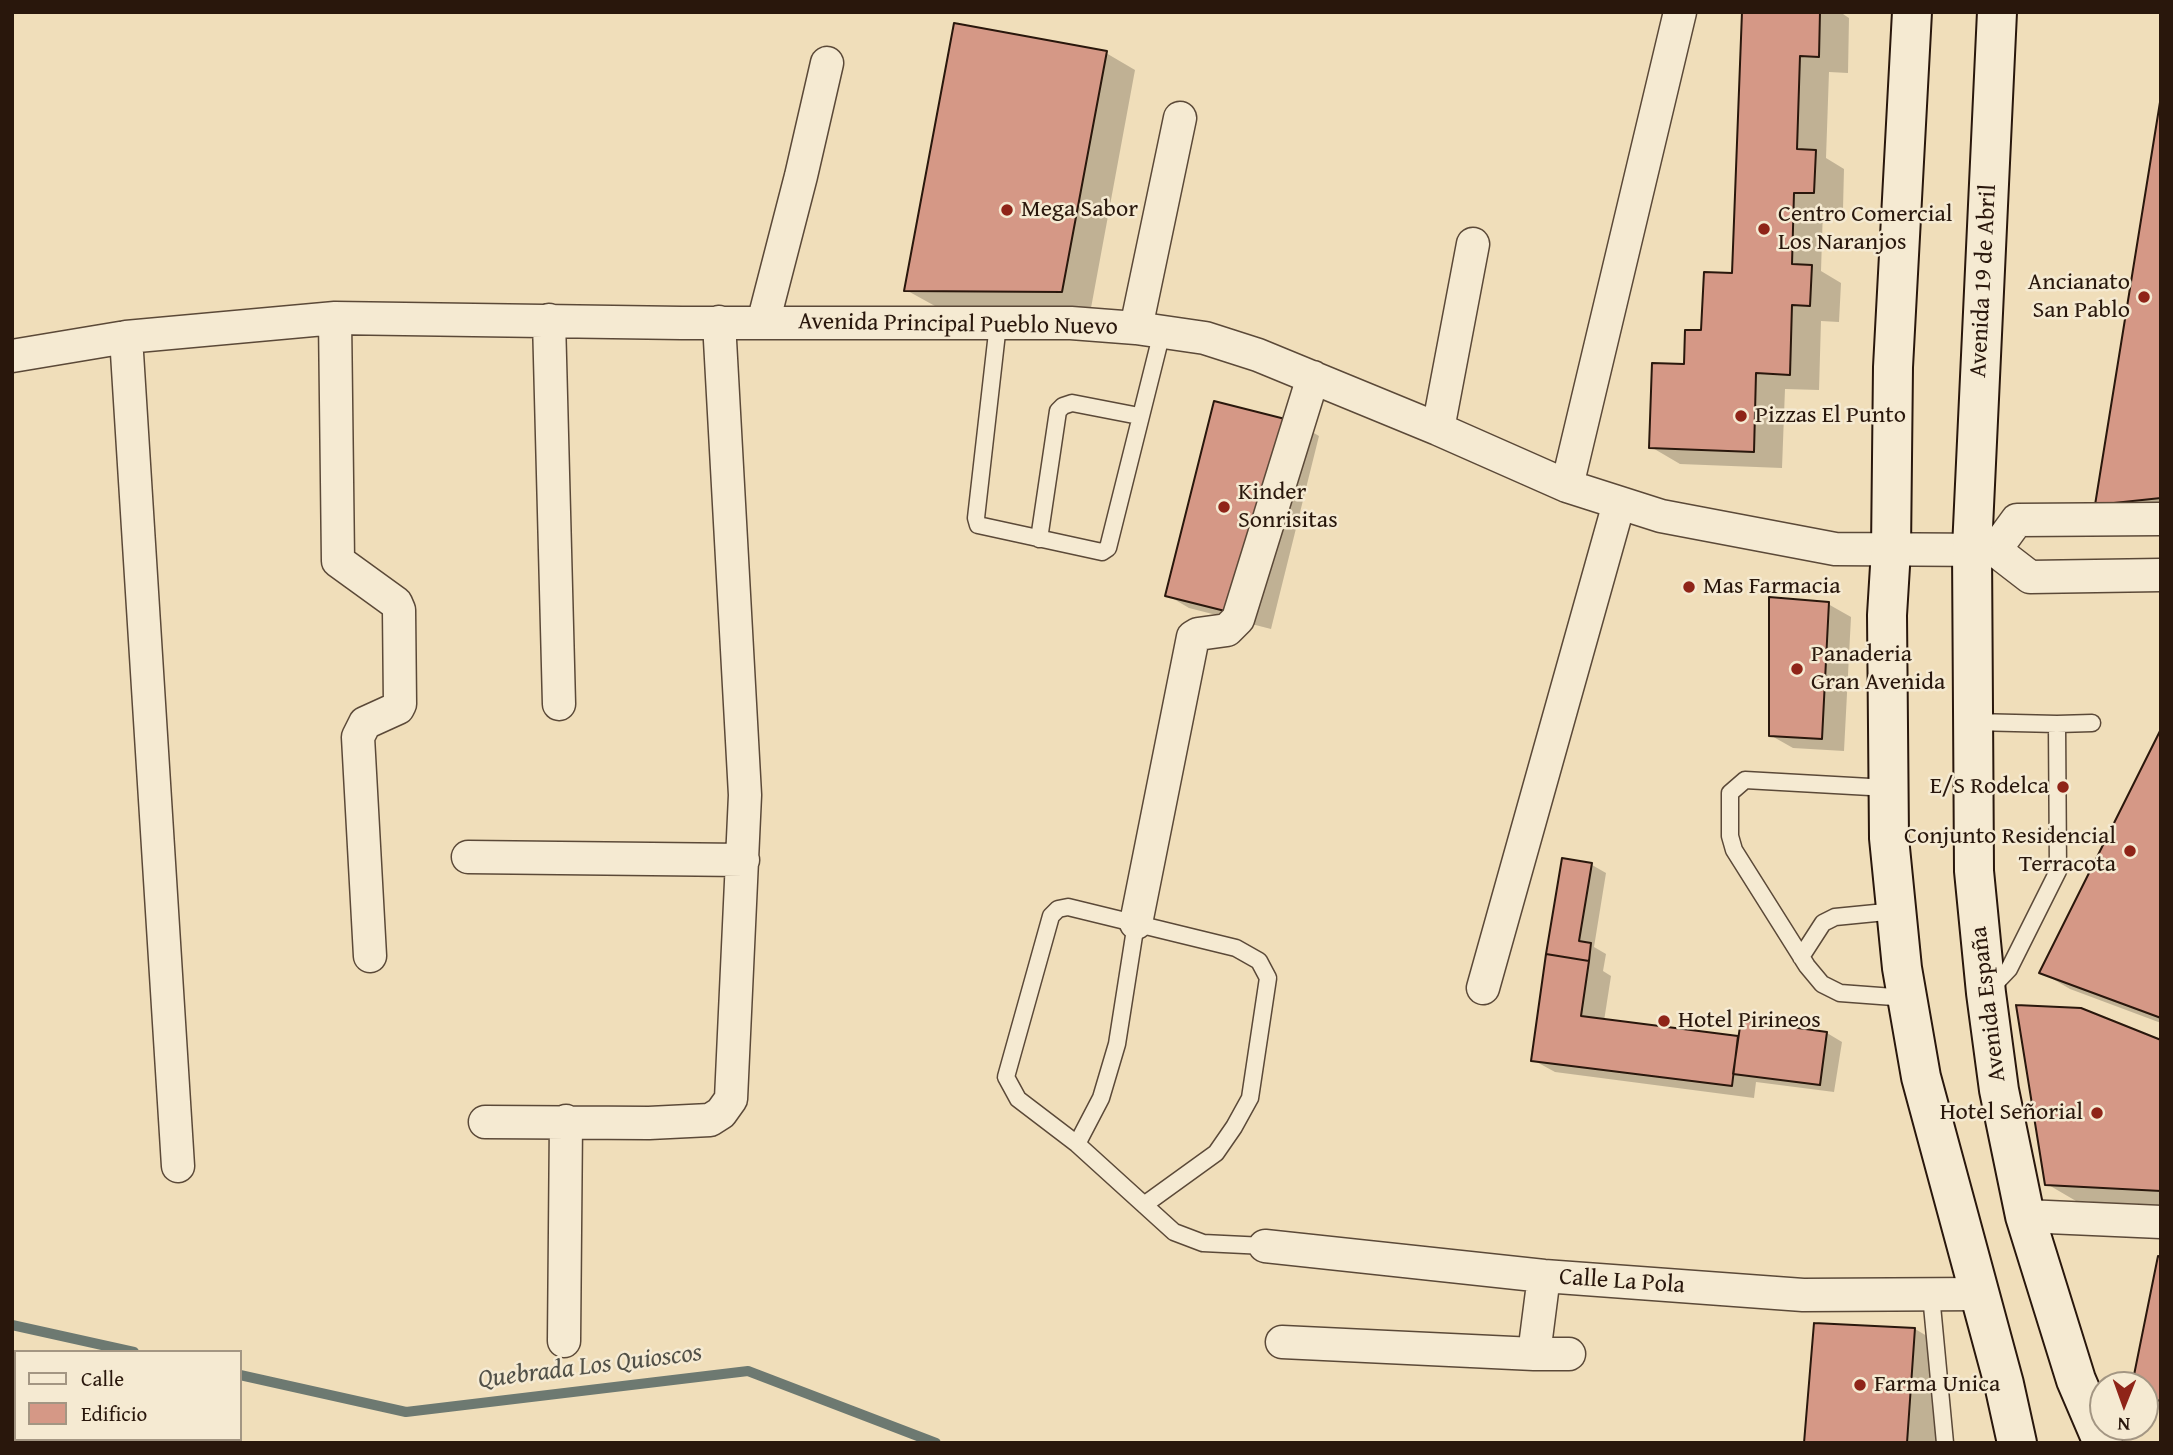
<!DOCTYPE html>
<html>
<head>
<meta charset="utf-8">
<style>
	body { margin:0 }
	#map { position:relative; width:2173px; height:1455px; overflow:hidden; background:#f0deba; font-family:"Gentium Book Plus",serif }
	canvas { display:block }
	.frame { position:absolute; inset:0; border:14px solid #29170c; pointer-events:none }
	.legend { position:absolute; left:14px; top:1350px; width:228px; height:91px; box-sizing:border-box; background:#f5ead2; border:2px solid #a39683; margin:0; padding:9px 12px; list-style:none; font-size:21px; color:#29170c }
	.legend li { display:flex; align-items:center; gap:14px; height:35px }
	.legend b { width:35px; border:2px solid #a39683 }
	.north { position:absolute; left:2089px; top:1371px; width:70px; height:70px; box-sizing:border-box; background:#f5ead2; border:2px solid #a39683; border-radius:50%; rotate:181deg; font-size:19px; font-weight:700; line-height:28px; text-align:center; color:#29170c }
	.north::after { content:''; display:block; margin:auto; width:24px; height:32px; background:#8f2418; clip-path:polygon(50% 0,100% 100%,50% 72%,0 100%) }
</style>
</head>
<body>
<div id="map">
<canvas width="2173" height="1455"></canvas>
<div class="frame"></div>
<ul class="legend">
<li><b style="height:9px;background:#f5ead2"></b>Calle</li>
<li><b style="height:19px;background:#d59886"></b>Edificio</li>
</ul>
<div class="north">N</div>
</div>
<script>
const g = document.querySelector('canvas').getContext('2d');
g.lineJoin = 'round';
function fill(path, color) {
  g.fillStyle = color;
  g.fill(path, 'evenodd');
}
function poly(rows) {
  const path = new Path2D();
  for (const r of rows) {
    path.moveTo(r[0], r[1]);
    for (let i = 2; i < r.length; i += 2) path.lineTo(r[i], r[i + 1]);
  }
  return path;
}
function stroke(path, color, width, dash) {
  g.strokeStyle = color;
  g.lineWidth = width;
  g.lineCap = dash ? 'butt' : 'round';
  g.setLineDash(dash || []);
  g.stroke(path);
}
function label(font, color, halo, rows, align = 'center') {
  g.font = font + ' "Gentium Book Plus",serif';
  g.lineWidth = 5;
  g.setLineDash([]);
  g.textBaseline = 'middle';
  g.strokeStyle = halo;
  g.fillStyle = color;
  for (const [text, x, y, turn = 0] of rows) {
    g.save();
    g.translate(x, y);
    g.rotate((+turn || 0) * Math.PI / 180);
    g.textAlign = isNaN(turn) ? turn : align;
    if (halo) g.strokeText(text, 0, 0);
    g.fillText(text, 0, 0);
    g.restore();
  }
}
const shadow = poly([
	[1743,12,1840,12,1849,18,1848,73,1829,72,1826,158,1844,169,1843,209,1823,209,1821,271,1841,283,1839,322,1821,321,1819,390,1785,389,1782,468,1680,464,1651,447,1685,366,1734,275],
	[1106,53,1135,70,1091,308,935,306,906,290],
	[2161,107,2161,517,2096,504],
	[1297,423,1319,436,1271,629,1189,608,1167,595],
	[1828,604,1851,617,1844,751,1793,748,1770,735],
	[2161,733,2161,1023,2070,989,2041,972],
	[1592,865,1606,873,1594,947,1606,954,1603,971,1611,976,1604,1021,1740,1039,1742,1022,1827,1033,1842,1042,1834,1092,1756,1082,1754,1098,1555,1072,1533,1060],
	[2161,1042,2161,1206,2076,1201,2047,1184],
	[2161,1259,2161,1411,2145,1402,2145,1385,2134,1385],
	[1915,1329,1944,1346,1937,1443,1806,1443]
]);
const stream = poly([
	[12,1325,134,1352],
	[240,1375,406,1412,748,1371,936,1443]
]);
const building = poly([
	[1742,12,1820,12,1819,57,1800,56,1797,149,1816,150,1814,193,1794,193,1792,264,1812,265,1810,306,1792,305,1790,375,1756,373,1754,452,1649,448,1652,363,1684,364,1685,330,1701,330,1704,272,1732,273,1742,12],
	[954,23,1107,51,1062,292,904,291,954,23],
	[2161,96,2161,498,2095,505,2161,96],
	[1214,401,1297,422,1249,617,1165,596,1214,401],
	[1769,597,1829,602,1822,739,1769,736,1769,597],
	[2161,729,2161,1018,2039,973,2161,729],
	[1562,858,1592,863,1579,941,1591,943,1589,961,1546,954,1562,858],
	[1546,954,1589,961,1581,1016,1738,1036,1732,1086,1531,1061,1546,954],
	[2016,1005,2081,1008,2161,1040,2161,1191,2045,1185,2016,1005],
	[1741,1020,1827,1032,1820,1085,1733,1074,1741,1020],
	[2158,1256,2161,1257,2161,1401,2145,1398,2145,1385,2132,1385,2158,1256],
	[1814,1323,1915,1328,1907,1443,1804,1443,1814,1323]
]);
const service = poly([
	[998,324,976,518,978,525,1102,552,1108,548,1162,332],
	[1039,539,1058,411,1063,406,1072,403,1139,416],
	[1973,722,2057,724,2092,723],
	[1888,788,1745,780,1730,793,1730,836,1734,850,1807,966,1822,984,1840,993,1907,998],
	[1801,957,1823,923,1835,917,1896,911],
	[1989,990,2009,969,2058,871,2057,724],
	[1077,1144,1101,1098,1117,1044,1136,923],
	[1144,1205,1216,1153,1234,1127,1250,1098,1268,978,1259,961,1236,948,1068,907,1058,909,1051,916,1006,1077,1018,1099,1077,1144,1174,1232,1203,1243,1265,1246],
	[1931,1295,1945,1443]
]);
const minor = poly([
	[335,318,338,561,396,603,399,610,400,704,398,708,365,723,358,737,370,956],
	[549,320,559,704],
	[763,323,801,176,827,63],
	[1136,328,1180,118],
	[126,337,178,1166],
	[12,356,126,337,335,318,682,323,1071,323,1136,328,1205,338,1258,355,1438,429,1567,486,1661,516,1835,549,1995,550,2030,577,2161,575],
	[1438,429,1473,244],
	[1567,486,1680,12],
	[1995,550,2017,520,2161,519],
	[468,857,743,860],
	[1136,923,1193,637,1198,634,1227,630,1238,619,1313,377],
	[1483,988,1619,503],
	[485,1122,649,1123,710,1120,721,1113,731,1099,745,795,719,322],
	[2025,1216,2161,1222],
	[1265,1246,1544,1276,1803,1295,1980,1294],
	[564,1341,566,1121],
	[1282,1342,1534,1354,1544,1276],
	[1534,1354,1569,1354]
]);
const secondary = poly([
	[1912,12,1893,367,1891,550,1887,615,1889,838,1902,968,1921,1077,2004,1384,2017,1443],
	[1997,12,1972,549,1974,871,1986,993,1999,1090,2025,1216,2076,1380,2103,1443]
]);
const markers = [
	[1007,210,7,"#8f2418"],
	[1764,229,7,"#8f2418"],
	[2144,297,7,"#8f2418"],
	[1741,416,7,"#8f2418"],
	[1224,507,7,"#8f2418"],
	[1689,587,7,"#8f2418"],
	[1797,669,7,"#8f2418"],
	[2063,787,7,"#8f2418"],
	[2130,851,7,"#8f2418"],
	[1664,1021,7,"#8f2418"],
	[2097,1113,7,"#8f2418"],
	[1860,1385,7,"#8f2418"]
];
const poiNames = [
	["Mega Sabor",1021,210],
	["Centro Comercial",1778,215],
	["Los Naranjos",1778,243],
	["Ancianato",2130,283,"right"],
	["San Pablo",2130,311,"right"],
	["Pizzas El Punto",1755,416],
	["Kinder",1238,493],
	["Sonrisitas",1238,521],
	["Mas Farmacia",1703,587],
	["Panaderia",1811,655],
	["Gran Avenida",1811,683],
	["E/S Rodelca",2049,787,"right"],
	["Conjunto Residencial",2116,837,"right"],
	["Terracota",2116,865,"right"],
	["Hotel Pirineos",1678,1021],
	["Hotel Señorial",2083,1113,"right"],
	["Farma Unica",1874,1385]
];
const streetNames = [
	["Avenida 19 de Abril",1984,281,-87],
	["Avenida Principal Pueblo Nuevo",958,325,1],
	["Avenida España",1989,1004,-97],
	["Calle La Pola",1622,1282,4]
];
const waterNames = [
	["Quebrada Los Quioscos",590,1367,-7]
];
fill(shadow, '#0003');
stroke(stream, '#6d7971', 10);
fill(building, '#d59886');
stroke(building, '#29170c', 2);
stroke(service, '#5b4938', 19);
stroke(minor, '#5b4938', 35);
stroke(secondary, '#29170c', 42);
stroke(service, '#f5ead2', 16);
stroke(minor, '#f5ead2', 32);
stroke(secondary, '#f5ead2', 38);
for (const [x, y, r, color] of markers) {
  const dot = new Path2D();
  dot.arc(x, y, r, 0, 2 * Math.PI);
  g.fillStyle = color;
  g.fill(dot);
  stroke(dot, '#f5ead2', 2.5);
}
label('24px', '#29170c', '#f5ead2', poiNames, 'left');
label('24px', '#29170c', '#f5ead2', streetNames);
label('italic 26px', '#515047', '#f5ead2', waterNames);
</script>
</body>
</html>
